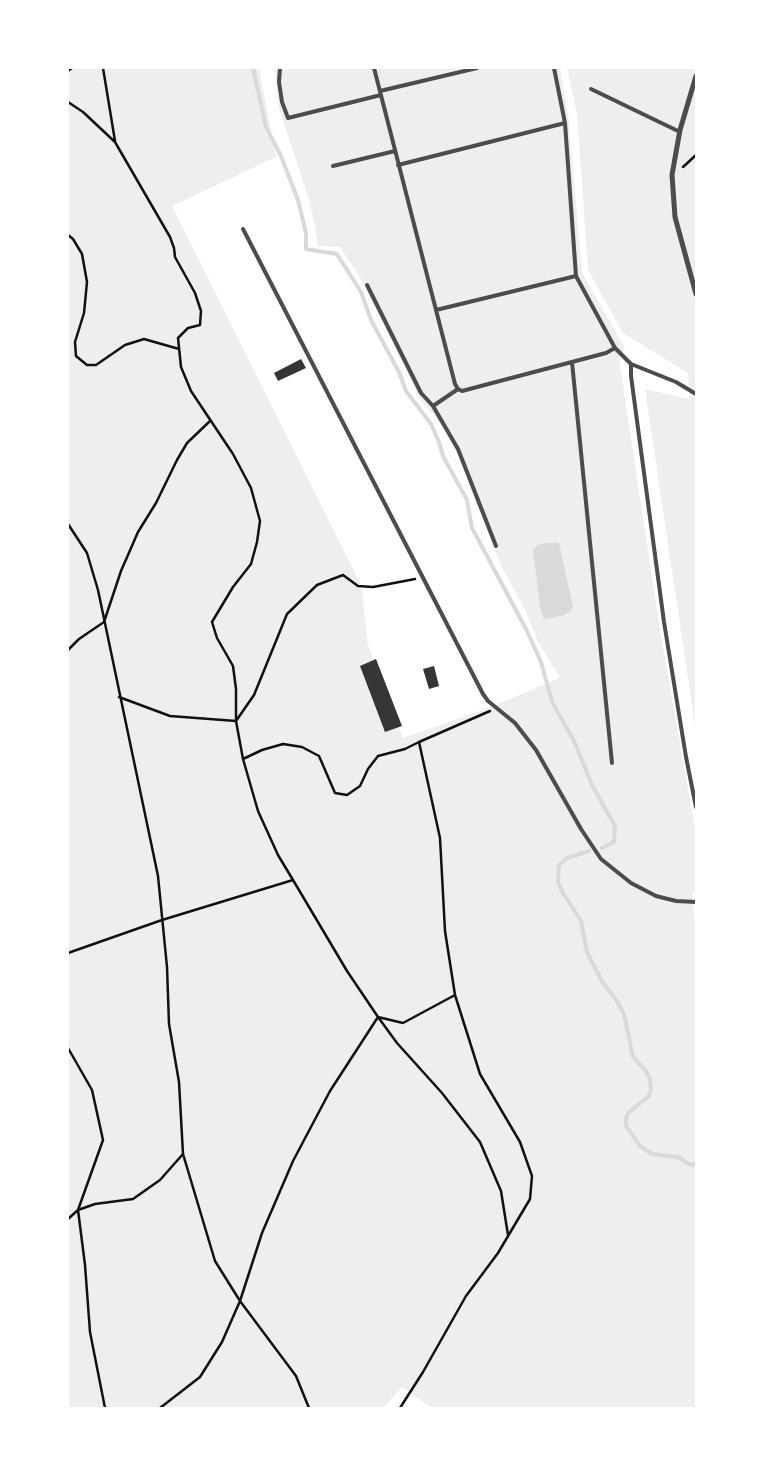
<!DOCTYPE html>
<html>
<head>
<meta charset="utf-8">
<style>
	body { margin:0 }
	#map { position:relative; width:764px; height:1476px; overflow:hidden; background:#fff; font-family:"DM Sans",sans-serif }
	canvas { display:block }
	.frame { position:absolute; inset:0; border:69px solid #fff; pointer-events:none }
</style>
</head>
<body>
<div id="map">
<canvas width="764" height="1476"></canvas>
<div class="frame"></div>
</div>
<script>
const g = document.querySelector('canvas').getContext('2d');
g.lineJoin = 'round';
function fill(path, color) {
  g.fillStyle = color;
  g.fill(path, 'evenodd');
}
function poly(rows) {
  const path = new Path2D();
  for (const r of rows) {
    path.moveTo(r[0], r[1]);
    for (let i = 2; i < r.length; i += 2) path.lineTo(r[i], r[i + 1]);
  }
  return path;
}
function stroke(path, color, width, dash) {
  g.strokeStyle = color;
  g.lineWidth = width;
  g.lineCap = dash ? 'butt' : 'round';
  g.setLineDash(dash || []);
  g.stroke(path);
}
const green = poly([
	[68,68,259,68,276,157,172,206,361,585,368,645,403,738,483,710,560,678,537,640,526,612,500,563,455,448,440,423,420,399,363,282,340,247,318,246,315,226,309,200,279,108,275,68,560,68,569,122,582,273,625,348,619,359,661,636,696,834,696,891,692,892,696,933,696,1408,432,1408,402,1387,383,1408,68,1408],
	[567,68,696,68,696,732,645,389,689,399,688,373,623,333,588,270,577,114]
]);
const water = poly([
	[546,543,559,543,573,607,569,612,564,615,547,619,544,618,540,607,533,550,538,545]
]);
const stream = poly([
	[253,68,266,127,281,156,298,200,306,233,306,249,337,254,361,292,371,320,400,374,406,391,431,424,439,442,443,456,467,500,472,528,526,629,541,662,552,702,574,741,593,787,615,826,614,842,602,848],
	[589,851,567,858,559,865,558,882,563,893,581,921,587,952,593,964,603,983,617,1001,624,1014,633,1057,646,1071,650,1079,651,1090,648,1097,628,1113,626,1119,626,1126,640,1146,652,1154,678,1157,691,1165,696,1164]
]);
const building = poly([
	[301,359,306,368,278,381,274,373],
	[376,659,402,726,385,732,360,666],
	[434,666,439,686,429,689,423,669]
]);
const path = poly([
	[103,68,115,141],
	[68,71,72,68],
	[68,102,83,112,115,142,170,237,174,248,175,257,195,293,201,311,200,325,188,328,178,338,181,367,191,391,233,454,251,488,260,521,257,542,251,564,233,587,212,622,217,638,233,666,236,689,236,721,243,759,258,811,278,855,293,880,347,971,378,1017,403,1023,455,995],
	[683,167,696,155],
	[68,235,73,239,82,254,87,282,84,313,75,342,76,356,87,365,96,365,125,345,144,339,179,349],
	[68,524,87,553,98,590,158,876,167,967,169,1024,179,1082,183,1154,215,1261,240,1301,296,1376,309,1408],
	[68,650,79,639,104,622,121,571,138,532,156,503,177,460,187,443,210,421],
	[119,697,170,716,236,721,254,695,287,614,317,585,343,575,358,586,373,587,415,579],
	[243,759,262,750,283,744,302,747,319,756,335,793,347,795,360,786,368,769,378,756,405,749,419,742],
	[68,953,162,920,293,880],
	[68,1048,92,1090,103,1140,78,1210,85,1265,90,1332,105,1408],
	[68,1219,78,1210,95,1204,133,1199,160,1180,183,1154],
	[160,1408,200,1377,222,1342,240,1301,262,1233,293,1161,330,1091,378,1017,397,1043,442,1093,480,1142,501,1191,508,1235],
	[400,1408,423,1372,466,1296,498,1253,530,1199,532,1176,520,1142,480,1074,455,995,445,931,440,838,419,742,490,711]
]);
const service = poly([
	[280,68,279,82,282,102,288,118,381,95],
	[374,68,436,310,576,276,615,348,631,364],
	[554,68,565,123],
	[591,89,680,132],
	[380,91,477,68],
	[398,165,565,123,576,276],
	[333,166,395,151],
	[243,229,483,694,488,701,515,723,536,750,581,829,601,859,631,883,656,896,676,901,696,902],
	[367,285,421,393,433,406],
	[436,310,455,384,458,389,462,391,606,353,615,348],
	[572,362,612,763],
	[458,389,433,406,458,449,496,546],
	[696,394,676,382,631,364,631,376,664,622,686,757,696,807]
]);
const minor = poly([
	[696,76,680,130,672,175,675,217,696,294]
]);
fill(green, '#eee');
fill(water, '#d9d9d9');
stroke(stream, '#d9d9d9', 4);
fill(building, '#353535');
stroke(path, '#111', 2.5);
stroke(service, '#4c4c4c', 4);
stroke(minor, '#4c4c4c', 5);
</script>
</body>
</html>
